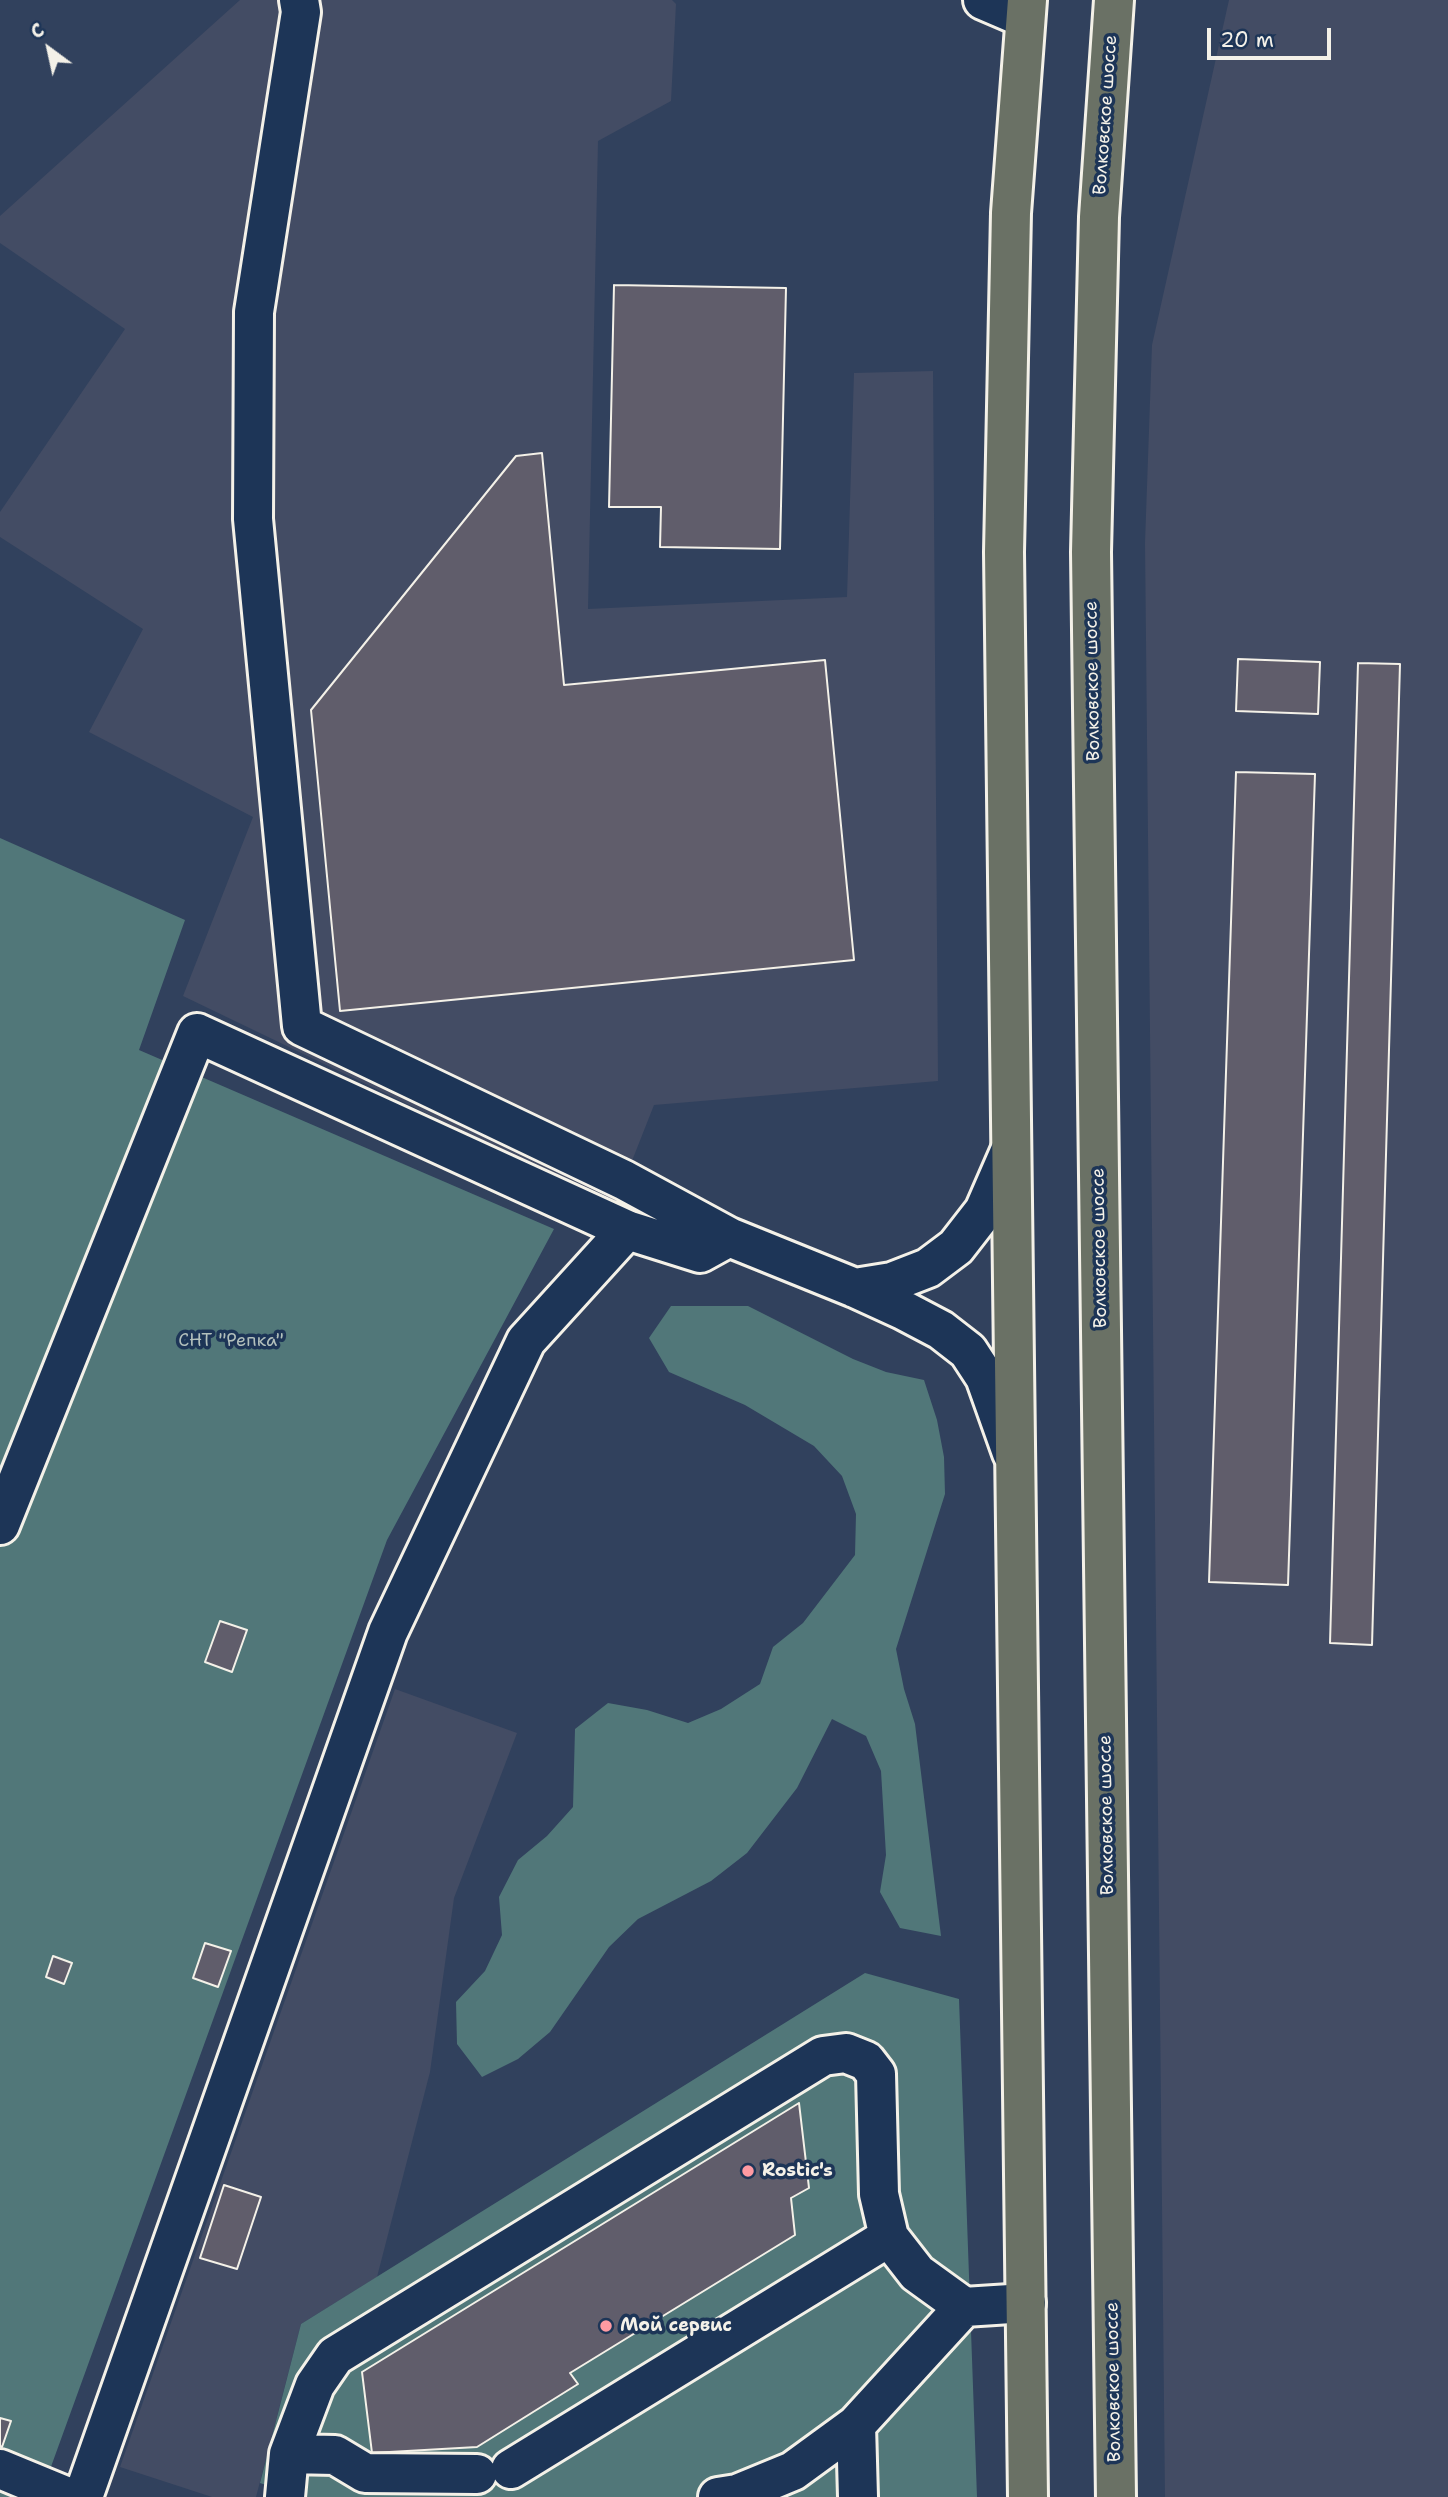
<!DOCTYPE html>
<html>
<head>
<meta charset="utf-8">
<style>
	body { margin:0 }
	#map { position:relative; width:1448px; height:2497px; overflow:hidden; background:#31415d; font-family:"Shantell Sans",sans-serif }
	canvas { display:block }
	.north { position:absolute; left:14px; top:14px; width:70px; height:70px; -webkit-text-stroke:5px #1d3557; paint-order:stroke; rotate:327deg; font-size:19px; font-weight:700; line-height:28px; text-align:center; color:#f4f1e8 }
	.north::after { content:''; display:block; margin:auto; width:24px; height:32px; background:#f4f1e8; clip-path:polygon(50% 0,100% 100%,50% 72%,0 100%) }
	.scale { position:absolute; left:1207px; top:28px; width:124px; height:32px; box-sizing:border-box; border:4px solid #f4f1e8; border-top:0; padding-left:9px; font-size:21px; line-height:24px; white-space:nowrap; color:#f4f1e8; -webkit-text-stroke:5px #1d3557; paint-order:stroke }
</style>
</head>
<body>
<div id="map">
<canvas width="1448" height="2497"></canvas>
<div class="north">С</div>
<div class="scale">20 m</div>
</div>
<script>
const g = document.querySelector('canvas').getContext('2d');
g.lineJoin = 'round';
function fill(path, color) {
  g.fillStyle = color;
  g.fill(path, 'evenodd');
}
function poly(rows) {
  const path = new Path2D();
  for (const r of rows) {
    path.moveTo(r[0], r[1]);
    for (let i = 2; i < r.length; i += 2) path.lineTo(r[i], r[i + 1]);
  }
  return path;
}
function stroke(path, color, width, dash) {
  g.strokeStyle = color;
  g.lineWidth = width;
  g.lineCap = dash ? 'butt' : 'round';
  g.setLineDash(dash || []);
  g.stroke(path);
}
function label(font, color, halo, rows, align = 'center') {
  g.font = font + ' "Shantell Sans",sans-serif';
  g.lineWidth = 7;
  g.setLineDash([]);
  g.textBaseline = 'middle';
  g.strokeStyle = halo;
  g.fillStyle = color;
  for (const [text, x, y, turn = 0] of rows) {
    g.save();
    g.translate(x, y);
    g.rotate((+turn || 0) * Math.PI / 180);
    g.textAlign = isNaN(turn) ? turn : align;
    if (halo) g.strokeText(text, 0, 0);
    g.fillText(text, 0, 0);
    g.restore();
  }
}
const built = poly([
	[240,0,672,0,676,4,671,101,598,141,588,609,847,597,854,373,933,371,938,1081,654,1105,615,1204,183,996,253,817,89,732,143,629,0,537,0,512,125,329,0,243,0,216],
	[1229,0,1448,0,1448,2497,1165,2497,1145,543,1152,345],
	[395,1689,517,1733,454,1898,430,2072,377,2277,301,2324,256,2497,212,2497,120,2467]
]);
const green = poly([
	[0,838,185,920,139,1050,554,1229,387,1540,40,2497,0,2497],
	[671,1306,748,1306,853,1359,886,1372,924,1380,937,1420,944,1457,945,1494,896,1649,904,1689,915,1724,941,1936,900,1928,880,1892,886,1855,881,1771,866,1736,832,1719,797,1788,747,1853,711,1881,638,1919,609,1947,550,2032,518,2059,482,2077,457,2044,456,2002,485,1971,502,1935,499,1897,518,1860,547,1836,573,1807,575,1729,608,1703,647,1710,688,1723,721,1709,760,1684,773,1647,803,1623,855,1555,856,1514,842,1476,814,1446,745,1405,669,1372,649,1338],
	[865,1973,959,1999,977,2497,302,2497,260,2483,301,2324]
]);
const building = poly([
	[614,285,786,288,780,549,660,547,661,507,609,507,614,285],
	[542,453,564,685,825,660,854,960,340,1011,311,710,516,456,542,453],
	[1238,659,1320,662,1318,714,1236,711,1238,659],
	[1358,663,1400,664,1372,1645,1330,1643,1358,663],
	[1236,772,1315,774,1288,1585,1209,1582,1236,772],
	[220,1621,247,1630,232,1672,205,1662,220,1621],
	[205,1943,231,1951,218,1987,193,1978,205,1943],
	[53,1956,72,1963,64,1984,46,1977,53,1956],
	[799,2103,809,2188,791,2198,795,2235,570,2373,578,2384,477,2447,372,2453,362,2372,799,2103],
	[224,2185,261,2197,237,2269,200,2258,224,2185],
	[0,2418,11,2421,2,2447,0,2446,0,2418]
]);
const minor = poly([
	[299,0,301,12,254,312,253,519,302,1026,624,1180,729,1237],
	[983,0,1025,18],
	[855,1288,892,1282,928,1268,956,1247,984,1211,1011,1149],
	[0,1525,197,1033,627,1230,700,1253,729,1237,855,1288,903,1310,941,1330,968,1351,985,1377,1012,1453],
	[289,2454,335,2455,365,2473,477,2474],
	[0,2469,68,2497],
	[511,2469,889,2237],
	[83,2497,388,1632,526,1341,627,1230],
	[285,2497,289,2454,315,2385,335,2356,823,2056,846,2053,866,2061,876,2074,879,2194,889,2237,917,2273,964,2307],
	[718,2497,737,2494,793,2471,856,2425],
	[858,2497,856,2425,964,2307,1026,2303]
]);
const major = poly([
	[1027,0,1011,213,1004,552,1028,2497],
	[1114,0,1099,217,1091,552,1116,2497]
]);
const markers = [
	[748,2171,7,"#ff9aa2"],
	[606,2326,7,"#ff9aa2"]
];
const streetNames = [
	["Волковское шоссе",1106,115,-86],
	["Волковское шоссе",1093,681,-91],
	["Волковское шоссе",1100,1248,-91],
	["Волковское шоссе",1107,1815,-91],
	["Волковское шоссе",1114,2382,-91]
];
const parkNames = [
	["СНТ \"Репка\"",231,1341]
];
const poiNames = [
	["Rostic's",762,2171],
	["Мой сервис",620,2326]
];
fill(built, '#434c64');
fill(green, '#517779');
fill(building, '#605d6b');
stroke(building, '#f4f1e8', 2);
stroke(minor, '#f4f1e8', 44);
stroke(major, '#f4f1e8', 44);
stroke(minor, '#1d3557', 38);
stroke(major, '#6a7165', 38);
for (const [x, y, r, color] of markers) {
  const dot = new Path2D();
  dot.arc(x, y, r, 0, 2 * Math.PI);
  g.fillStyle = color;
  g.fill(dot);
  stroke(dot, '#1d3557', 2.5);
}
label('18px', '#f4f1e8', '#1d3557', streetNames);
label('18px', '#b3c0bc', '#1d3557', parkNames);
label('bold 18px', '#f4f1e8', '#1d3557', poiNames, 'left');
</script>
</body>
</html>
